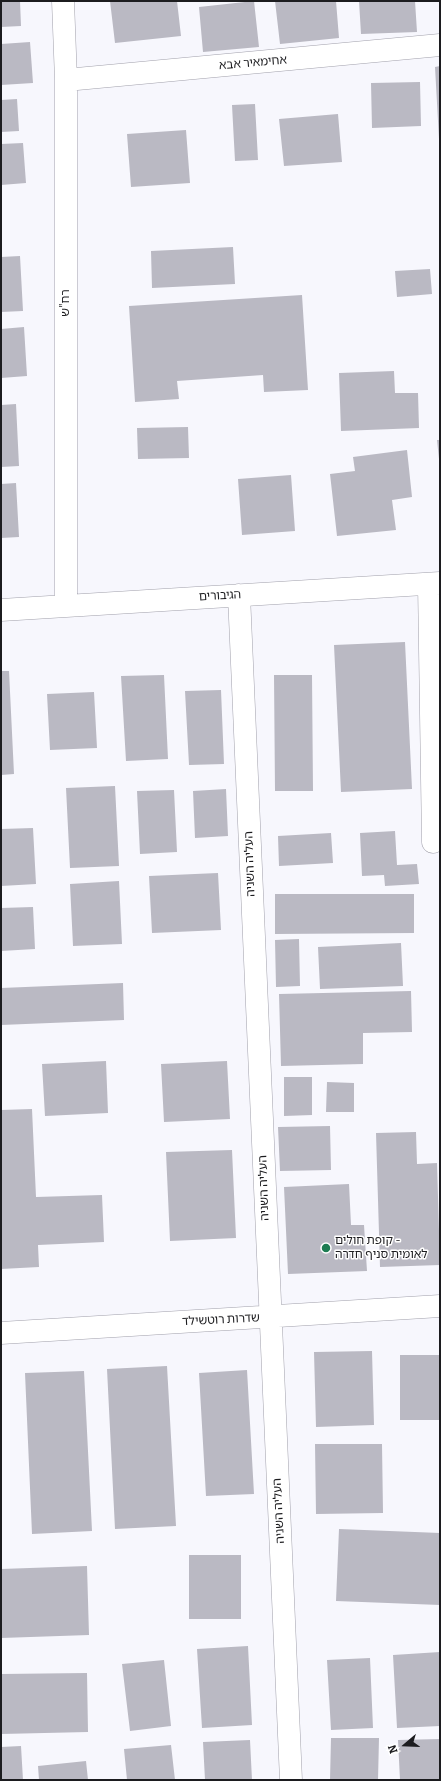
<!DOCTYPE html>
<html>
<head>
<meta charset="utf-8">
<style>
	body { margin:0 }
	#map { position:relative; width:441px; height:1781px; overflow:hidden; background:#f7f7fd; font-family:Bitter,serif }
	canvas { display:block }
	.frame { position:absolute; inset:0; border:2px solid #1c1c1f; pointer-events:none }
	.north { position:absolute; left:385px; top:1725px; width:40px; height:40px; -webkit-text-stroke:3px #fff; paint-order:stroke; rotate:251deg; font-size:11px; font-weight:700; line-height:16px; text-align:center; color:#1c1c1f }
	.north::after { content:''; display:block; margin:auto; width:14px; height:18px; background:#1c1c1f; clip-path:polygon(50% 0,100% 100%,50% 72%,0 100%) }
</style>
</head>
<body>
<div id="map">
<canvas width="441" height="1781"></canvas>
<div class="frame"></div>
<div class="north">N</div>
</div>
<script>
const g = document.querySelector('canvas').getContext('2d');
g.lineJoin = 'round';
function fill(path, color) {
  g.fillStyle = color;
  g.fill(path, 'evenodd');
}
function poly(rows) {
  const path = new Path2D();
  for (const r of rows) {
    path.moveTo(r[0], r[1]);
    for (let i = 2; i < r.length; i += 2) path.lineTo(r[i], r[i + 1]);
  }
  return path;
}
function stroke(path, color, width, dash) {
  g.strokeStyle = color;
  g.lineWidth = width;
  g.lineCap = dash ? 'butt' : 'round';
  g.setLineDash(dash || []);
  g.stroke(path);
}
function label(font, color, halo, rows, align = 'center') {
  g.font = font + ' Bitter,"Noto Sans Hebrew",serif';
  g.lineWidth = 3;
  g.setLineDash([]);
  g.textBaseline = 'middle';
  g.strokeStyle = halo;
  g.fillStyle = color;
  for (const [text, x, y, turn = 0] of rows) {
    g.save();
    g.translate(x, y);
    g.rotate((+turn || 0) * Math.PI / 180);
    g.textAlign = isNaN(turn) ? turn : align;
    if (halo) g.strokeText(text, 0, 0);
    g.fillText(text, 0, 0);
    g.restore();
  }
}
const building = poly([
	[1,1,20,1,21,26,1,27],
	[110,1,177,1,181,36,115,43],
	[254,1,259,47,203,52,199,7],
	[275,1,336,1,339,38,280,44],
	[359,1,415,1,417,32,361,34],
	[30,42,33,83,1,85,1,44],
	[440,66,440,139,439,139,435,67],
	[420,82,421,126,372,128,371,83],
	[17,99,19,131,1,132,1,100],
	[255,104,258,160,235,161,232,105],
	[338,114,342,162,284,166,279,119],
	[186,130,190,183,131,187,127,134],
	[23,143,26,183,1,185,1,144],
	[233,247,235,284,152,288,151,251],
	[20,256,23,311,1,312,1,257],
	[430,269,432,294,397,297,395,271],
	[302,295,308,390,264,392,263,375,177,381,179,399,135,402,129,306],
	[24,327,27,376,1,378,1,329],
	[394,371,395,393,418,393,419,428,341,431,339,373],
	[16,404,19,466,1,467,1,405],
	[188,427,189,458,138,459,137,428],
	[437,440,440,440,440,459,439,459],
	[407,450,412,497,392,500,396,530,337,536,330,474,355,471,353,457],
	[291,475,295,531,242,535,238,479],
	[16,483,19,537,1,538,1,484],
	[405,642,412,789,341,792,334,645],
	[1,671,9,671,14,774,1,775],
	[164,675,168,759,126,761,121,676],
	[274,675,312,675,313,791,275,791],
	[221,690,224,764,189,765,185,691],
	[94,692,97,748,50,750,47,694],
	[115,786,119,866,70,868,66,788],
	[226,789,228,836,195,838,193,791],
	[174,790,177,852,140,854,137,791],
	[33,828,36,884,1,886,1,829],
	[395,831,397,865,417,864,419,884,385,886,384,875,362,876,360,833],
	[331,833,333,863,279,866,278,836],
	[218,873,221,930,152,933,149,876],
	[119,881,122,944,73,946,70,884],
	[275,894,414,894,414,933,275,934],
	[33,907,35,949,1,951,1,908],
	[299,939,300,986,276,987,275,940],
	[401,943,403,986,320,989,318,947],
	[123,983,124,1020,1,1025,1,988],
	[411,991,412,1032,363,1033,363,1064,281,1066,279,994],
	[106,1061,108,1113,45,1116,42,1064],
	[227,1061,230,1119,164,1122,161,1064],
	[284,1077,312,1077,312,1115,284,1116],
	[327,1082,354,1083,354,1112,326,1112],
	[32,1109,36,1197,102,1195,104,1242,38,1245,39,1267,1,1269,1,1110],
	[330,1126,331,1170,280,1171,278,1127],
	[416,1132,417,1164,437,1163,440,1265,380,1267,376,1133],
	[232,1150,236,1238,170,1241,166,1152],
	[349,1184,351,1225,364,1225,367,1271,288,1274,284,1187],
	[372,1351,374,1425,316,1427,314,1352],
	[400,1355,440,1355,440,1420,400,1420],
	[167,1366,176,1526,115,1529,107,1369],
	[247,1370,254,1494,206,1496,199,1373],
	[84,1371,92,1531,32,1534,25,1373],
	[315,1444,382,1444,383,1513,316,1514],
	[339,1529,440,1533,440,1605,336,1601],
	[189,1555,241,1555,241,1619,189,1619],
	[87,1566,89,1635,1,1638,1,1569],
	[248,1646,252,1725,202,1728,197,1649],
	[440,1652,440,1726,397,1728,393,1655],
	[370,1658,373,1728,331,1730,327,1660],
	[164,1660,171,1726,130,1731,122,1664],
	[87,1673,88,1732,1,1734,1,1674],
	[331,1738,379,1738,378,1780,330,1780],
	[440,1739,440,1780,400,1780,398,1740],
	[250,1740,252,1780,205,1780,203,1742],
	[171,1745,175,1780,127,1780,124,1749],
	[21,1746,23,1780,1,1780,1,1747],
	[86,1761,88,1780,39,1780,38,1766]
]);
const minor = poly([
	[63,1,66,80,66,606],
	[66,80,440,45],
	[429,584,433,842],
	[239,595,291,1780],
	[1,610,440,583],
	[1,1333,440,1306]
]);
const markers = [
	[326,1248,5,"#1d7c52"]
];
const streetNames = [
	["אחימאיר אבא",253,63,-5],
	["רח\"ש",66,303,-90],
	["הגיבורים",220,596,-3],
	["העליה השניה",250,864,-92],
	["העליה השניה",264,1188,-92],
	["שדרות רוטשילד",221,1320,-3],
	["העליה השניה",279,1511,-93]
];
const poiNames = [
	["קופת חולים -",335,1241],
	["לאומית סניף חדרה",335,1255]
];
fill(building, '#bab9c3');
stroke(minor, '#a1a0ab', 23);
stroke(minor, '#fff', 22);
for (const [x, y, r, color] of markers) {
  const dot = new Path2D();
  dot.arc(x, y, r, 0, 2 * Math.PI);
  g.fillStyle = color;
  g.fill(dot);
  stroke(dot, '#fff', 1.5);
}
label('12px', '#1c1c1f', '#fff', streetNames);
label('12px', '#1c1c1f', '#fff', poiNames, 'left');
</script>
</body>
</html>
